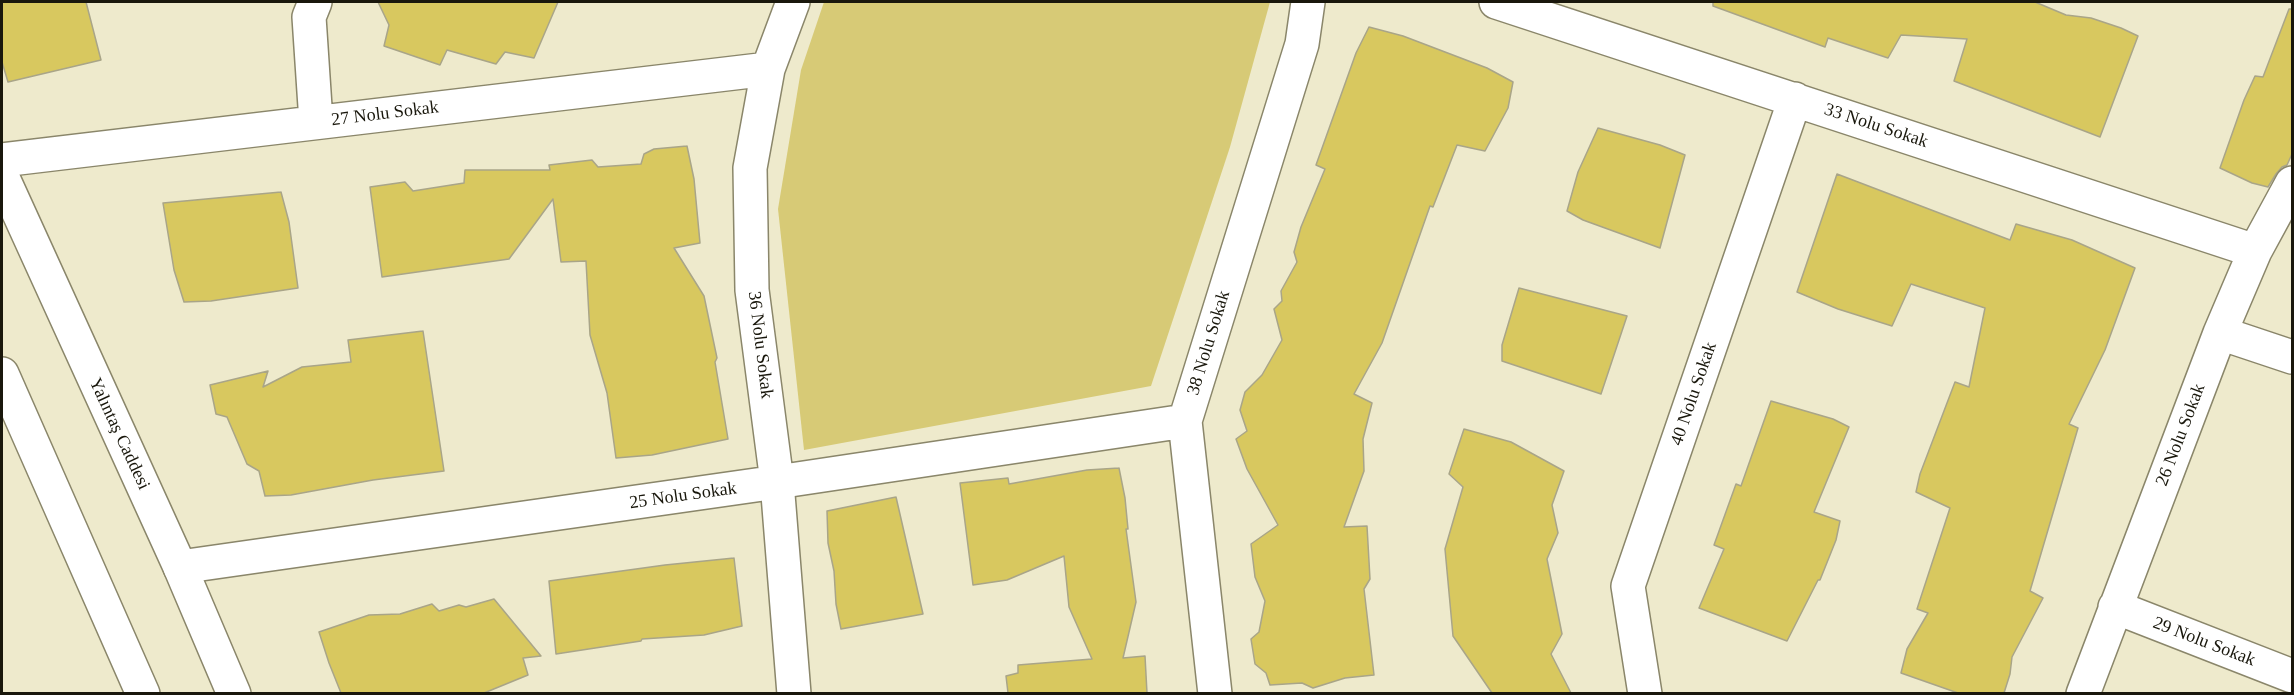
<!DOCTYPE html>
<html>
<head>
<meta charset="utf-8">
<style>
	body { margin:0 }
	#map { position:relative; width:2294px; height:695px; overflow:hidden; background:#eeeacc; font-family:Georgia,serif }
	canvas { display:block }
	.frame { position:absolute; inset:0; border:3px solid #19170c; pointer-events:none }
</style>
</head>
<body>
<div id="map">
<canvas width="2294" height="695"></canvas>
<div class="frame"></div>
</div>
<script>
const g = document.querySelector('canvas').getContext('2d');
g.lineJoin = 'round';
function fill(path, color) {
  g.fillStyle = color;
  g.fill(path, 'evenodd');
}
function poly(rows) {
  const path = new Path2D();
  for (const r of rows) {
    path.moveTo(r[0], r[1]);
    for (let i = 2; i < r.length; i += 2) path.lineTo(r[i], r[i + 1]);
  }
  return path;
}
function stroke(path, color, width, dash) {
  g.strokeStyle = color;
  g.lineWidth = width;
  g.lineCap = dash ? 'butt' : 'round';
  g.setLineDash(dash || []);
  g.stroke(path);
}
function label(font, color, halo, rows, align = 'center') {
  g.font = font + ' Georgia,serif';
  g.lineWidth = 5;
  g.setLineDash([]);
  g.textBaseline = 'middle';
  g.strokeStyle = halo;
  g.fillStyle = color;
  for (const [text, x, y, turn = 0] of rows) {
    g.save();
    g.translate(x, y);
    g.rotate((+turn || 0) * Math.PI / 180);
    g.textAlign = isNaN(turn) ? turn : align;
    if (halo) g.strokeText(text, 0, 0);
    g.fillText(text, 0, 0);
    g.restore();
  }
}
const green = poly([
	[824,2,1270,2,1230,147,1151,386,804,450,778,209,801,70]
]);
const building = poly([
	[2,2,86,2,101,60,8,82,2,62,2,2],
	[378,2,558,2,534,58,505,52,496,64,447,50,440,65,384,46,389,25,378,2],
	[1713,2,2035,2,2066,15,2091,18,2121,28,2138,36,2100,137,1954,81,1967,39,1901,35,1888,58,1828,38,1825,47,1713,6,1713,2],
	[2289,9,2292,9,2292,154,2287,165,2282,167,2276,174,2268,187,2252,183,2220,168,2244,100,2255,76,2263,77,2289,9],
	[1369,27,1403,36,1487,68,1513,82,1508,108,1485,151,1457,145,1433,207,1430,206,1382,343,1354,394,1372,403,1363,439,1364,471,1344,527,1367,526,1370,579,1364,589,1374,675,1345,678,1313,688,1302,683,1270,685,1266,673,1255,664,1251,639,1259,632,1265,601,1255,577,1251,544,1278,525,1247,469,1236,439,1247,431,1240,410,1245,392,1262,375,1282,340,1274,309,1282,301,1281,291,1297,262,1294,252,1301,227,1325,169,1316,165,1356,53,1369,27],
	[1598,128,1660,145,1685,155,1660,248,1583,220,1567,211,1578,172,1598,128],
	[687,146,694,179,700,243,674,248,704,296,717,358,715,362,728,439,652,455,616,458,607,393,590,335,586,261,561,262,553,199,509,259,382,277,370,187,405,182,413,191,464,183,465,170,550,170,549,165,592,160,598,167,641,164,644,154,654,149,687,146],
	[1837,174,2010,240,2016,224,2072,240,2135,268,2105,350,2069,424,2078,428,2030,591,2043,598,2012,657,2010,674,2004,693,1958,693,1901,673,1907,649,1928,613,1917,609,1950,508,1916,492,1920,474,1955,382,1969,387,1985,308,1911,284,1892,326,1838,309,1797,292,1837,174],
	[281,192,289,222,298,288,211,301,184,302,174,270,163,203,281,192],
	[1519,288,1627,316,1601,394,1502,361,1502,345,1519,288],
	[423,331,444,471,373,480,291,495,265,496,259,471,247,464,227,417,216,414,210,385,268,371,263,387,302,367,351,362,348,340,423,331],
	[1771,401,1833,419,1849,427,1814,512,1840,521,1836,540,1820,580,1818,580,1787,641,1699,608,1724,549,1714,545,1736,484,1741,486,1771,401],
	[1464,429,1511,442,1564,471,1552,505,1558,533,1547,559,1562,634,1551,654,1571,693,1492,693,1453,636,1445,549,1463,487,1449,474,1464,429],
	[1119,468,1125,498,1128,529,1126,529,1136,602,1123,658,1145,656,1147,693,1008,693,1006,676,1018,673,1018,665,1092,659,1069,607,1064,556,1007,580,973,585,960,483,1008,478,1009,484,1087,470,1119,468],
	[896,497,923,614,841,629,836,604,834,571,828,543,827,511,896,497],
	[734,558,742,626,704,635,642,639,641,641,556,654,549,581,665,565,734,558],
	[494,599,541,656,523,658,528,675,484,693,341,693,329,663,319,632,369,615,400,614,432,604,439,611,459,605,466,607,494,599]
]);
const street = poly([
	[315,2,309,17,316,122],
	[793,2,768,69,750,168,752,290,777,482,794,694],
	[1496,2,2255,251],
	[2,160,768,69],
	[2220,333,2292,357],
	[180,567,777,482,1185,421],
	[2115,607,2292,676],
	[1215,694,1185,421,1302,44,1308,2],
	[1645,694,1628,586,1795,99],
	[2083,694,2220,333,2255,251,2292,183]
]);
const secondary = poly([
	[2,176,180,567,234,694],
	[2,374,143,694]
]);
const streetNames = [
	["27 Nolu Sokak",385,114,-7],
	["33 Nolu Sokak",1876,126,18],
	["38 Nolu Sokak",1209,343,-73],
	["36 Nolu Sokak",760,345,83],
	["40 Nolu Sokak",1694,394,-71],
	["Yalıntaş Caddesi",119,434,65],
	["26 Nolu Sokak",2181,435,-69],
	["25 Nolu Sokak",683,496,-8],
	["29 Nolu Sokak",2204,642,21]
];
fill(green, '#d7ca76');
fill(building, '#d8c85f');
stroke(building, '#a9a588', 1.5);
stroke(street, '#8a866a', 36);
stroke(secondary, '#8a866a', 36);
stroke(street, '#fff', 33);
stroke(secondary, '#fff', 33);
label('18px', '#19170c', '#fff', streetNames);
</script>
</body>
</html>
